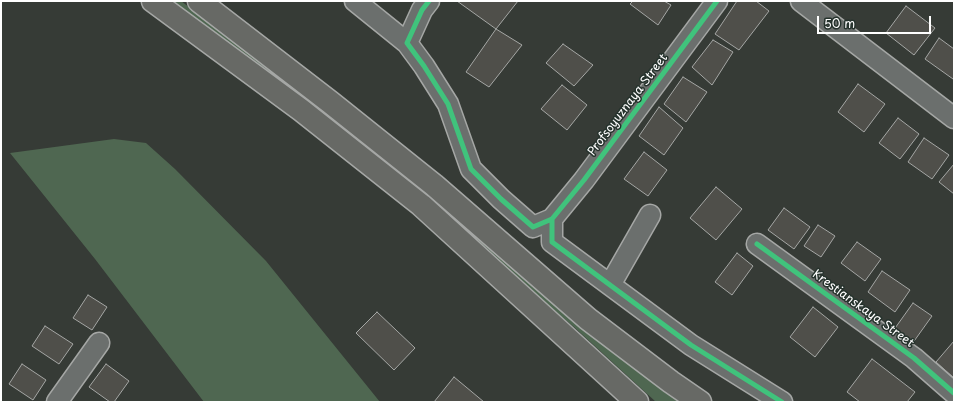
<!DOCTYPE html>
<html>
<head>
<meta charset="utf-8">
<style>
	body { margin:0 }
	#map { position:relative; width:955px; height:403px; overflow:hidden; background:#363b36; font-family:"Playpen Sans",sans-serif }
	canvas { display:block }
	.frame { position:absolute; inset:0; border:2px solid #fff; pointer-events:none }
	.scale { position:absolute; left:817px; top:16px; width:114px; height:18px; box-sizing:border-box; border:2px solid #fff; border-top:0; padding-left:5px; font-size:12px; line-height:14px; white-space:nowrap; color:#fff; -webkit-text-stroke:3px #26332d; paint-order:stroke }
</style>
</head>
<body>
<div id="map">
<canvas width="955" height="403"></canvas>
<div class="frame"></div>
<div class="scale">50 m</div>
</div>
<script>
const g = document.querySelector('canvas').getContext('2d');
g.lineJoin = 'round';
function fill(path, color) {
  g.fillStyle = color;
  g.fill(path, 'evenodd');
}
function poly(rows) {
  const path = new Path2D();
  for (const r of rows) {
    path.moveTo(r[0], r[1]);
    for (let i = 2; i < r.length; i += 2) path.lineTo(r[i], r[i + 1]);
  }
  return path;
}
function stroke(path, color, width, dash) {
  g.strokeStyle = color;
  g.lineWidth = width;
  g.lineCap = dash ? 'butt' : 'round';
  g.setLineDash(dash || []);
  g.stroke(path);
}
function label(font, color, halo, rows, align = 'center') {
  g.font = font + ' "Playpen Sans",sans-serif';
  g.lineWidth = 3;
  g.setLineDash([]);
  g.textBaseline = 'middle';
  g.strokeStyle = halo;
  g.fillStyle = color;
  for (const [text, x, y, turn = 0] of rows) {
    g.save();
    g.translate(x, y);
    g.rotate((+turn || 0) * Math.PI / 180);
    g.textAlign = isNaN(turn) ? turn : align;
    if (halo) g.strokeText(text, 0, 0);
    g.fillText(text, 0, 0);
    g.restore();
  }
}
const green = poly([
	[167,1,181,1,348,129,581,325,682,402,656,402,574,327,343,133],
	[114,139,146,143,175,169,266,261,380,402,204,402,95,259,10,153]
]);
const building = poly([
	[457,1,518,1,496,29,457,1],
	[633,1,664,1,671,5,658,25,630,4,633,1],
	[737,1,756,1,769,11,739,50,715,34,737,1],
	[906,6,935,28,914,55,886,33,906,6],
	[496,29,522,45,489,87,466,72,496,29],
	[939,38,954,49,954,78,953,79,925,59,939,38],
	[713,40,733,52,712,85,692,67,713,40],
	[563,44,593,65,574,86,546,63,563,44],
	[683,77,707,92,686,122,664,104,683,77],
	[858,84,885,104,864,132,838,112,858,84],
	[562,85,587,105,567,130,541,109,562,85],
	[659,107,683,128,664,155,639,136,659,107],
	[898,118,919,134,900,159,879,143,898,118],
	[924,138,949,155,932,179,908,162,924,138],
	[644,152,667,170,648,196,624,179,644,152],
	[954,164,954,194,939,182,954,164],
	[716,187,742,209,716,240,690,218,716,187],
	[784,208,810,227,794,249,768,230,784,208],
	[818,225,835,236,821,257,804,246,818,225],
	[857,242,881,259,865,281,841,263,857,242],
	[737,253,753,266,732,295,715,282,737,253],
	[882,271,910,290,895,312,868,292,882,271],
	[88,295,107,307,92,330,73,318,88,295],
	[913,303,932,316,912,344,893,331,913,303],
	[813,307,838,327,815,357,790,337,813,307],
	[377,312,415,348,394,370,356,333,377,312],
	[45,326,73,344,59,364,32,346,45,326],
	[954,341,954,378,936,362,954,341],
	[872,359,915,392,907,402,860,402,847,392,872,359],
	[22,364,46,380,33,400,9,384,22,364],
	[106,364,129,381,114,402,110,402,89,387,106,364],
	[454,377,484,402,434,402,454,377]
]);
const minor = poly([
	[355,1,407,43],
	[429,1,422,10,407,43,424,66,448,104,471,169,501,199,533,227,552,219,584,180,717,1],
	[801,1,954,118],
	[552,219,552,242,691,345,782,402],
	[757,244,914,358,954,393],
	[610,285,650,215],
	[57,402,99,343]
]);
const major = poly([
	[153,1,301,110,421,205,637,402],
	[199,1,330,102,434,185,588,319,671,382,700,402]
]);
const cycleway = poly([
	[429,1,422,10,407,43,424,66,448,104,471,169,501,199,533,227,552,219,584,180,717,1],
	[552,219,552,242,691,345,782,402],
	[757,244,914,358,954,393]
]);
const streetNames = [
	["Profsoyuznaya Street",628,105,-53],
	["Krestianskaya Street",863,309,36]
];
fill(green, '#4f6751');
fill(building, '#4f4f4a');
stroke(building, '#a5a7a5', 1);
stroke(minor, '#a5a7a5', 23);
stroke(major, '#a5a7a5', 25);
stroke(minor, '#6b6f6d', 20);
stroke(major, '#676965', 22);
stroke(cycleway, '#40c37c', 5);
label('12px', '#fff', '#26332d', streetNames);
</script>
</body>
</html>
